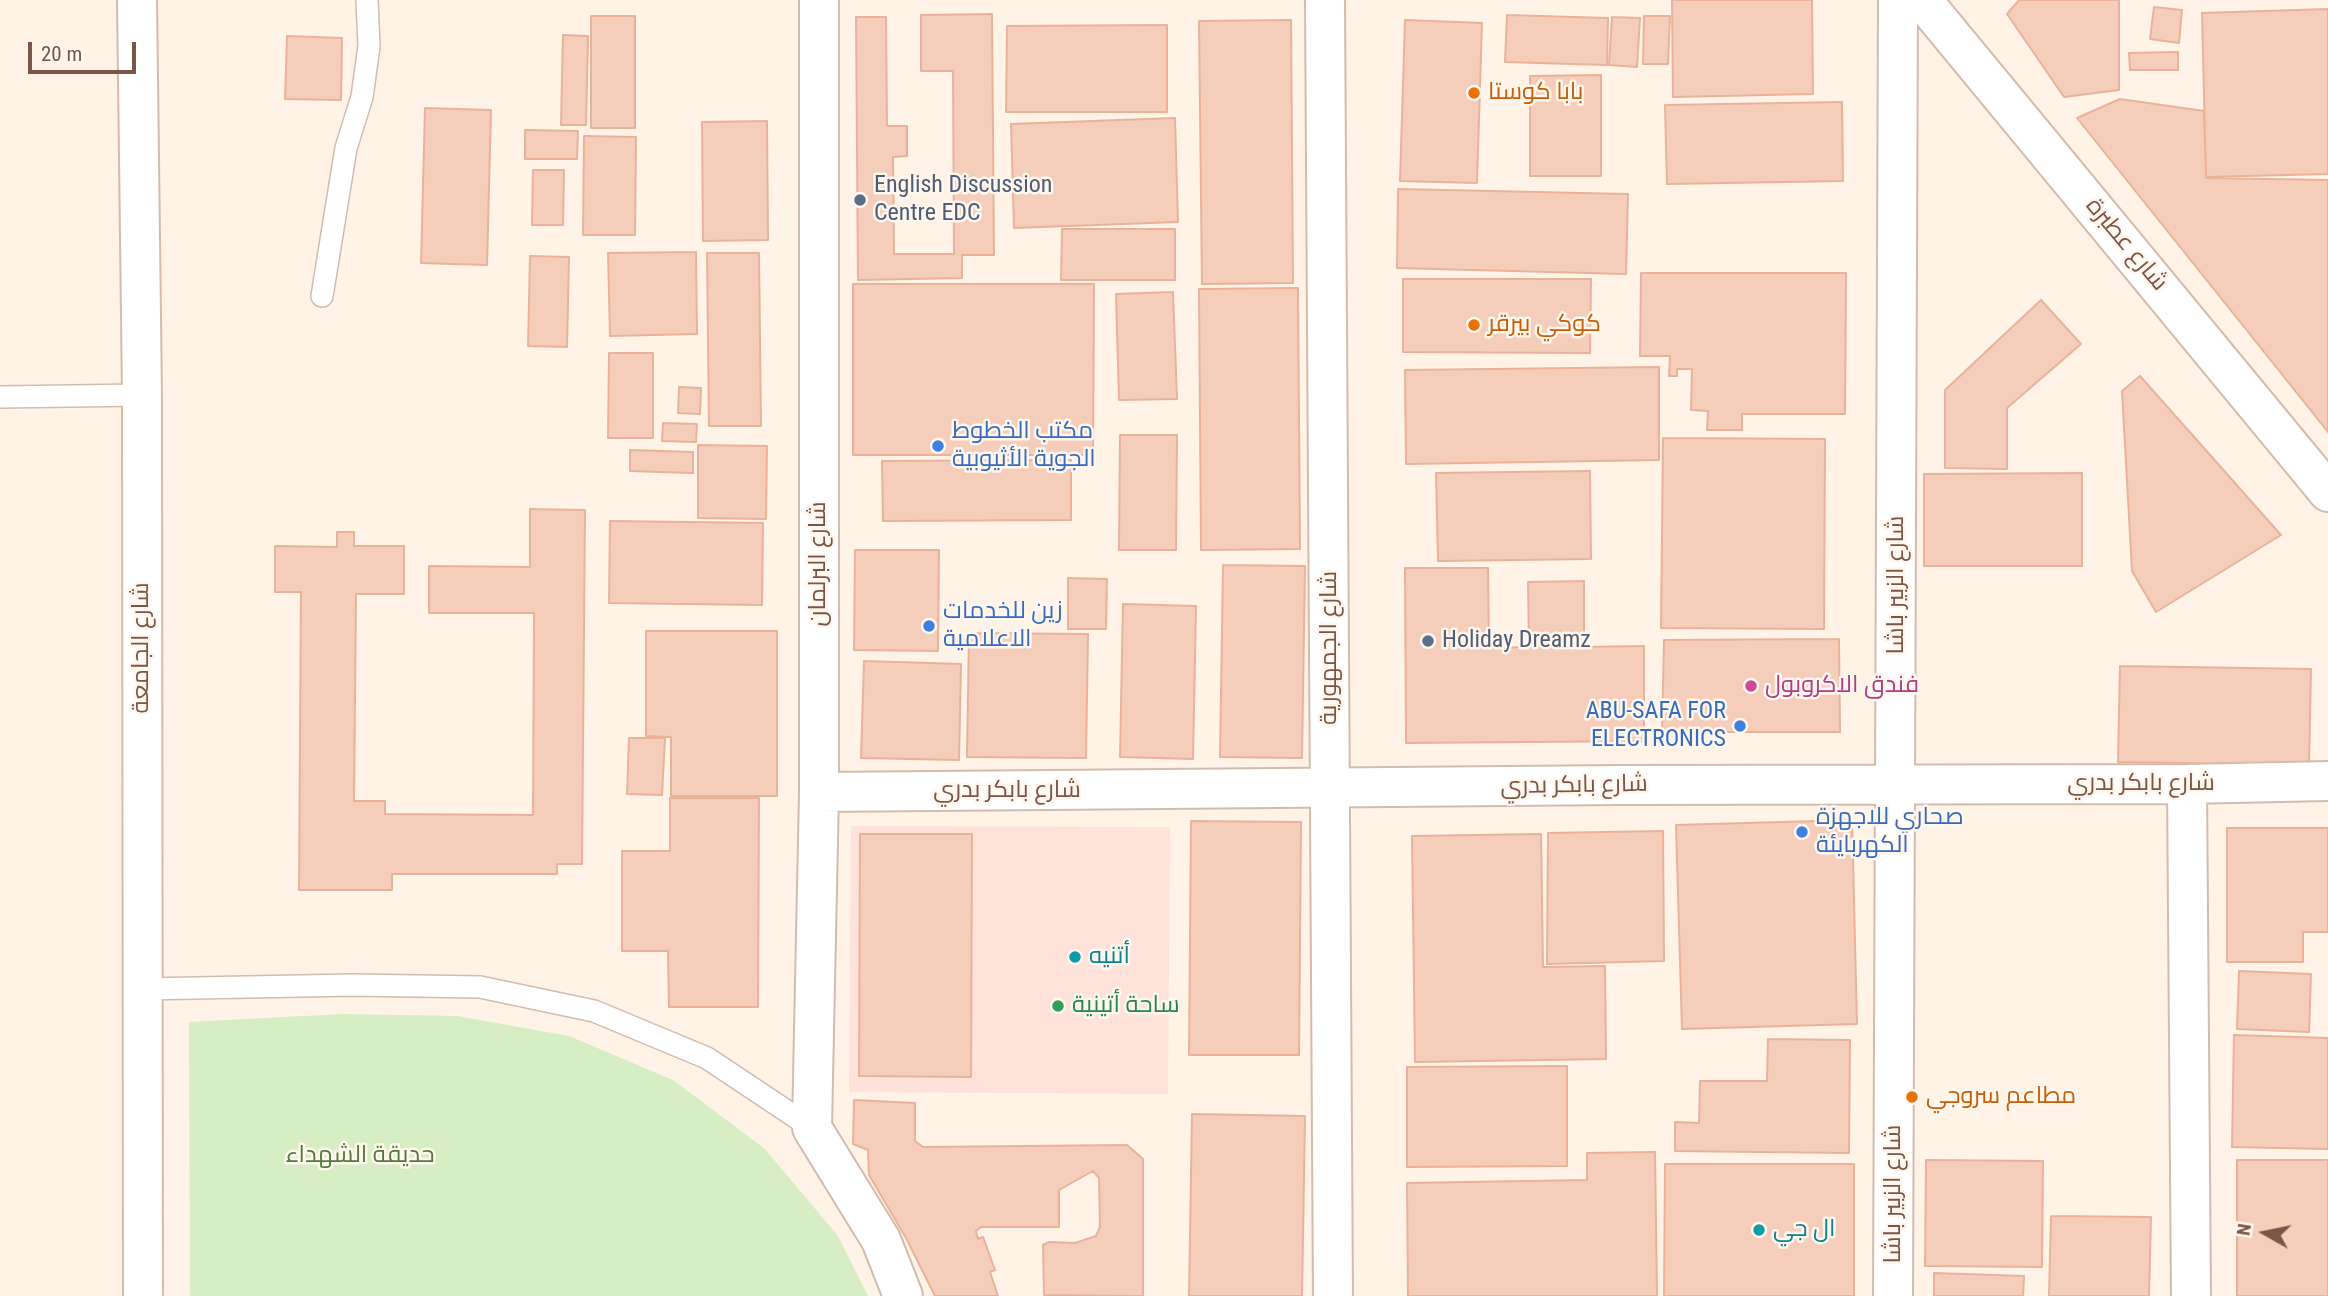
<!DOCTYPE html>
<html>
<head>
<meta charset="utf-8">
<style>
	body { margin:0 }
	#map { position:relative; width:2328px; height:1296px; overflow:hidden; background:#fef3e6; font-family:"Roboto Condensed",sans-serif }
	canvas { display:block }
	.north { position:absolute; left:2230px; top:1198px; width:70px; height:70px; -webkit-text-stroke:5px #fff7ed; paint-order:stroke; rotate:279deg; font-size:19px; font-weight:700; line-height:28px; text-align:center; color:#795648 }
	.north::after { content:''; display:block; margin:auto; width:24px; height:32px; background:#795648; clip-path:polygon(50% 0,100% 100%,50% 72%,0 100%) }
	.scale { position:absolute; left:28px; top:42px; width:108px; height:32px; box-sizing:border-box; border:4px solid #795648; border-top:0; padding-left:9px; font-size:21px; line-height:24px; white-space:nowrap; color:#795648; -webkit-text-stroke:5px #fff7ed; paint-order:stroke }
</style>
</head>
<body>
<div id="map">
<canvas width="2328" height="1296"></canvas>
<div class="north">N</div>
<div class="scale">20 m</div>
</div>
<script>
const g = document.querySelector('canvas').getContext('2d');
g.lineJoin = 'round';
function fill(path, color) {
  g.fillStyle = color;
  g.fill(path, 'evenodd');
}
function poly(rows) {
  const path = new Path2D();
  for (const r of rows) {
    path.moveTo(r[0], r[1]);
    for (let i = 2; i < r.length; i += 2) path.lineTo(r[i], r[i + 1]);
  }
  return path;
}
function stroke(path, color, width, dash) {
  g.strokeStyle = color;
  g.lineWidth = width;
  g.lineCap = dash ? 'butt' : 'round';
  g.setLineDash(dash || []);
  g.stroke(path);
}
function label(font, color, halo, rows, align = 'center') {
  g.font = font + ' "Roboto Condensed",Cairo,sans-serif';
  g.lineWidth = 5;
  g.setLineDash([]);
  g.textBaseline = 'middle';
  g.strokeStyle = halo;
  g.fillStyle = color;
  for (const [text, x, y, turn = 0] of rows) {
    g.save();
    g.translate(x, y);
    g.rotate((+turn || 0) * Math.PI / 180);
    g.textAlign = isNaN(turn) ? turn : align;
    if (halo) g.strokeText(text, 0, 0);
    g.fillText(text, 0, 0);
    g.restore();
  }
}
const commercial = poly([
	[851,826,1170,827,1168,1094,849,1092]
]);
const green = poly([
	[343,1014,457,1016,569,1036,673,1080,765,1149,838,1236,868,1296,190,1296,189,1022]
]);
const building = poly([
	[1672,0,1812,0,1813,94,1673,97,1672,0],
	[2019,0,2119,0,2119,90,2064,97,2007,14,2019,0],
	[2154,7,2182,10,2179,43,2150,39,2154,7],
	[2328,9,2328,174,2206,177,2202,13,2328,9],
	[992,14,994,255,962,255,962,278,858,280,856,17,886,17,887,126,907,126,907,156,893,157,894,254,954,254,953,71,921,71,921,15,992,14],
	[1507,15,1608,18,1607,65,1505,62,1507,15],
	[591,16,635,16,635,128,591,128,591,16],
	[1644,16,1670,16,1668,64,1643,64,1644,16],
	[1612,17,1640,18,1637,67,1609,65,1612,17],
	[1291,20,1293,283,1202,284,1199,21,1291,20],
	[1405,20,1482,23,1477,183,1400,181,1405,20],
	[1167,25,1167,112,1006,112,1007,26,1167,25],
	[563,35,588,36,586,125,561,125,563,35],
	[287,36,342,38,341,100,285,99,287,36],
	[2178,52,2178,70,2130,70,2129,53,2178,52],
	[1601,75,1601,176,1530,176,1530,76,1601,75],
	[2120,99,2204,111,2206,178,2328,180,2328,432,2077,118,2120,99],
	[1842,102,1843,181,1667,184,1665,105,1842,102],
	[425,108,491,110,487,265,421,263,425,108],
	[1175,118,1178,222,1014,228,1011,124,1175,118],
	[767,121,768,240,703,241,702,122,767,121],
	[525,130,578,131,577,159,525,159,525,130],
	[584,136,636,137,635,235,583,235,584,136],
	[533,170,564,170,563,225,532,225,533,170],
	[1398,189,1628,194,1626,274,1397,268,1398,189],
	[1062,229,1175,229,1175,280,1061,280,1062,229],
	[696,252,697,334,610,336,608,253,696,252],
	[707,253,759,253,761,426,709,426,707,253],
	[530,256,569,257,567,347,528,346,530,256],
	[1641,273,1846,273,1845,414,1742,414,1742,430,1707,430,1708,411,1691,410,1692,369,1677,369,1677,376,1669,376,1670,356,1640,356,1641,273],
	[1403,279,1591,279,1590,353,1403,352,1403,279],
	[853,284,1094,284,1093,455,853,455,853,284],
	[1298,288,1300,549,1201,550,1199,289,1298,288],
	[1173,292,1177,399,1119,400,1116,294,1173,292],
	[2041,300,2081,344,2007,408,2007,469,1945,468,1945,390,2041,300],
	[609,353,653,353,653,438,608,438,609,353],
	[1659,367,1659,460,1406,464,1405,370,1659,367],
	[2140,376,2281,535,2156,612,2132,571,2122,391,2140,376],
	[679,387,701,388,700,414,678,413,679,387],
	[663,423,697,424,696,442,662,441,663,423],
	[1120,435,1177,435,1176,550,1119,550,1120,435],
	[1663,438,1825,439,1824,629,1661,628,1663,438],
	[698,445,767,446,766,519,698,518,698,445],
	[630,450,693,452,693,473,630,471,630,450],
	[1071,460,1071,520,883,521,882,461,1071,460],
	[1590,471,1591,559,1438,561,1436,473,1590,471],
	[2082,473,2082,566,1924,566,1924,474,2082,473],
	[530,509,585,510,582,864,557,864,557,874,392,874,392,890,299,890,301,592,275,592,275,546,337,547,337,532,354,532,354,546,404,546,404,594,356,594,354,801,385,801,385,814,533,815,534,613,429,613,429,566,530,567,530,509],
	[610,521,763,523,762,605,609,603,610,521],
	[855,550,939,550,938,651,854,650,855,550],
	[1223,565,1305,566,1302,758,1220,757,1223,565],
	[1405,568,1488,568,1489,648,1529,647,1528,582,1584,581,1584,647,1644,646,1644,741,1406,743,1405,568],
	[1068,578,1107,579,1106,629,1068,629,1068,578],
	[1123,604,1196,606,1193,759,1120,757,1123,604],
	[646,631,777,631,777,796,671,796,671,737,646,736,646,631],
	[969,633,1088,634,1086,758,967,757,969,633],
	[1839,639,1840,732,1662,732,1664,640,1839,639],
	[864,661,961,664,959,760,861,758,864,661],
	[2120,666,2311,669,2309,765,2118,762,2120,666],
	[629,738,665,738,662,795,627,794,629,738],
	[670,798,759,798,758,1007,669,1007,668,951,622,951,622,851,670,851,670,798],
	[1852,820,1857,1024,1682,1029,1676,825,1852,820],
	[1191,821,1301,822,1299,1055,1189,1055,1191,821],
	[2227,828,2328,828,2328,932,2303,932,2303,962,2227,962,2227,828],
	[1663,831,1664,961,1547,964,1548,833,1663,831],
	[860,834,972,834,971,1077,859,1076,860,834],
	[1541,834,1543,967,1605,966,1606,1059,1415,1062,1412,836,1541,834],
	[2239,971,2311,974,2309,1032,2237,1029,2239,971],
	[2234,1035,2328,1038,2328,1149,2232,1147,2234,1035],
	[1768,1039,1850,1040,1849,1153,1675,1151,1675,1122,1699,1123,1700,1081,1767,1081,1768,1039],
	[1567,1066,1567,1166,1407,1167,1407,1067,1567,1066],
	[854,1100,915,1103,915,1141,923,1147,1127,1145,1143,1159,1143,1296,1044,1295,1043,1245,1049,1242,1075,1243,1096,1236,1100,1227,1099,1178,1093,1171,1059,1190,1059,1227,981,1227,976,1231,978,1239,983,1237,995,1270,990,1272,998,1296,935,1296,906,1238,869,1175,868,1150,853,1144,854,1100],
	[1192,1114,1305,1116,1302,1296,1189,1296,1192,1114],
	[1655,1152,1657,1296,1408,1296,1407,1183,1587,1180,1587,1153,1655,1152],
	[1926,1160,2043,1161,2042,1267,1925,1266,1926,1160],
	[2237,1160,2328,1160,2328,1296,2237,1296,2237,1160],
	[1665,1164,1854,1164,1854,1296,1664,1296,1665,1164],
	[2051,1216,2151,1217,2149,1296,2049,1296,2051,1216],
	[1934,1273,2024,1276,2023,1296,1934,1296,1934,1273]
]);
const lane = poly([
	[322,296,346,148,362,97,369,46,367,0],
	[0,397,142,395],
	[142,989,353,985,480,987,594,1011,707,1058,812,1128]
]);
const street = poly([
	[819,0,819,792,812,1128,881,1240,903,1296],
	[2187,784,2191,1296],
	[819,792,1621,785,2187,784,2328,781],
	[1893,1296,1898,0]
]);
const secondary = poly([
	[137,0,142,395,143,1296],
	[1325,0,1333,1296],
	[1922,0,2328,492]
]);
const markers = [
	[1474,93,7,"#e8710a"],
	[860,200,7,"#5c6f8a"],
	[1474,325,7,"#e8710a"],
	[938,446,7,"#3f7fe0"],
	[929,626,7,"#3f7fe0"],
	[1428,641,7,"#5c6f8a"],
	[1751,686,7,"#d1479c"],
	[1740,726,7,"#3f7fe0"],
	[1802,832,7,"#3f7fe0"],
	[1075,957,7,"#0f9aa8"],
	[1058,1006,7,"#2e9e5b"],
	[1912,1097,7,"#e8710a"],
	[1759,1230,7,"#0f9aa8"]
];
const foodNames = [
	["بابا كوستا",1488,93],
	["كوكي بيرقر",1488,325],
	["مطاعم سروجي",1926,1097]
];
const serviceNames = [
	["English Discussion",874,186],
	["Centre EDC",874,214],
	["Holiday Dreamz",1442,641]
];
const streetNames = [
	["شارع عطبرة",2126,245,50],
	["شارع البرلمان",819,564,-90],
	["شارع الزبير باشا",1897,585,-90],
	["شارع الجامعة",142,648,-90],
	["شارع الجمهورية",1330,648,-90],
	["شارع بابكر بدري",2141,784],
	["شارع بابكر بدري",1574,786,-1],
	["شارع بابكر بدري",1007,791],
	["شارع الزبير باشا",1894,1194,-90]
];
const shopNames = [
	["مكتب الخطوط",952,432],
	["الجوية الأثيوبية",952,460],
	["زين للخدمات",943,612],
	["الاعلامية",943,640],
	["ABU-SAFA FOR",1726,712,"right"],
	["ELECTRONICS",1726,740,"right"],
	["صحاري للاجهزة",1816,818],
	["الكهربايئة",1816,846]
];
const hotelNames = [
	["فندق الاكروبول",1765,686]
];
const cultureNames = [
	["أتنيه",1089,957],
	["ال جي",1773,1230]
];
const leisureNames = [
	["ساحة أتينية",1072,1006]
];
const parkNames = [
	["حديقة الشهداء",360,1156]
];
fill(commercial, '#ffe2d9');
fill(green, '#d7edc3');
fill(building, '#f5cebb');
stroke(building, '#e9b39a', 2);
stroke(lane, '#d3bcad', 24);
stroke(street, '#d3bcad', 42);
stroke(secondary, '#d6bbaa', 42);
stroke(lane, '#fff', 21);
stroke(street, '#fff', 38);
stroke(secondary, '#fff', 38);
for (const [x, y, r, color] of markers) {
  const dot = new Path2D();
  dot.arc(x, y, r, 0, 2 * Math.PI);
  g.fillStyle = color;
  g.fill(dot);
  stroke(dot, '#fff7ed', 2.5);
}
label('24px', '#c56008', '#fff7ed', foodNames, 'left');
label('24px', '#4e5e75', '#fff7ed', serviceNames, 'left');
label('24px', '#795648', '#fff7ed', streetNames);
label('24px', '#366cbe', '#fff7ed', shopNames, 'left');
label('24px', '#b23c85', '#fff7ed', hotelNames, 'left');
label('24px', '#0d838f', '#fff7ed', cultureNames, 'left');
label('24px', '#27864d', '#fff7ed', leisureNames, 'left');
label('24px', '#527a3c', '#fff7ed', parkNames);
</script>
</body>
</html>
